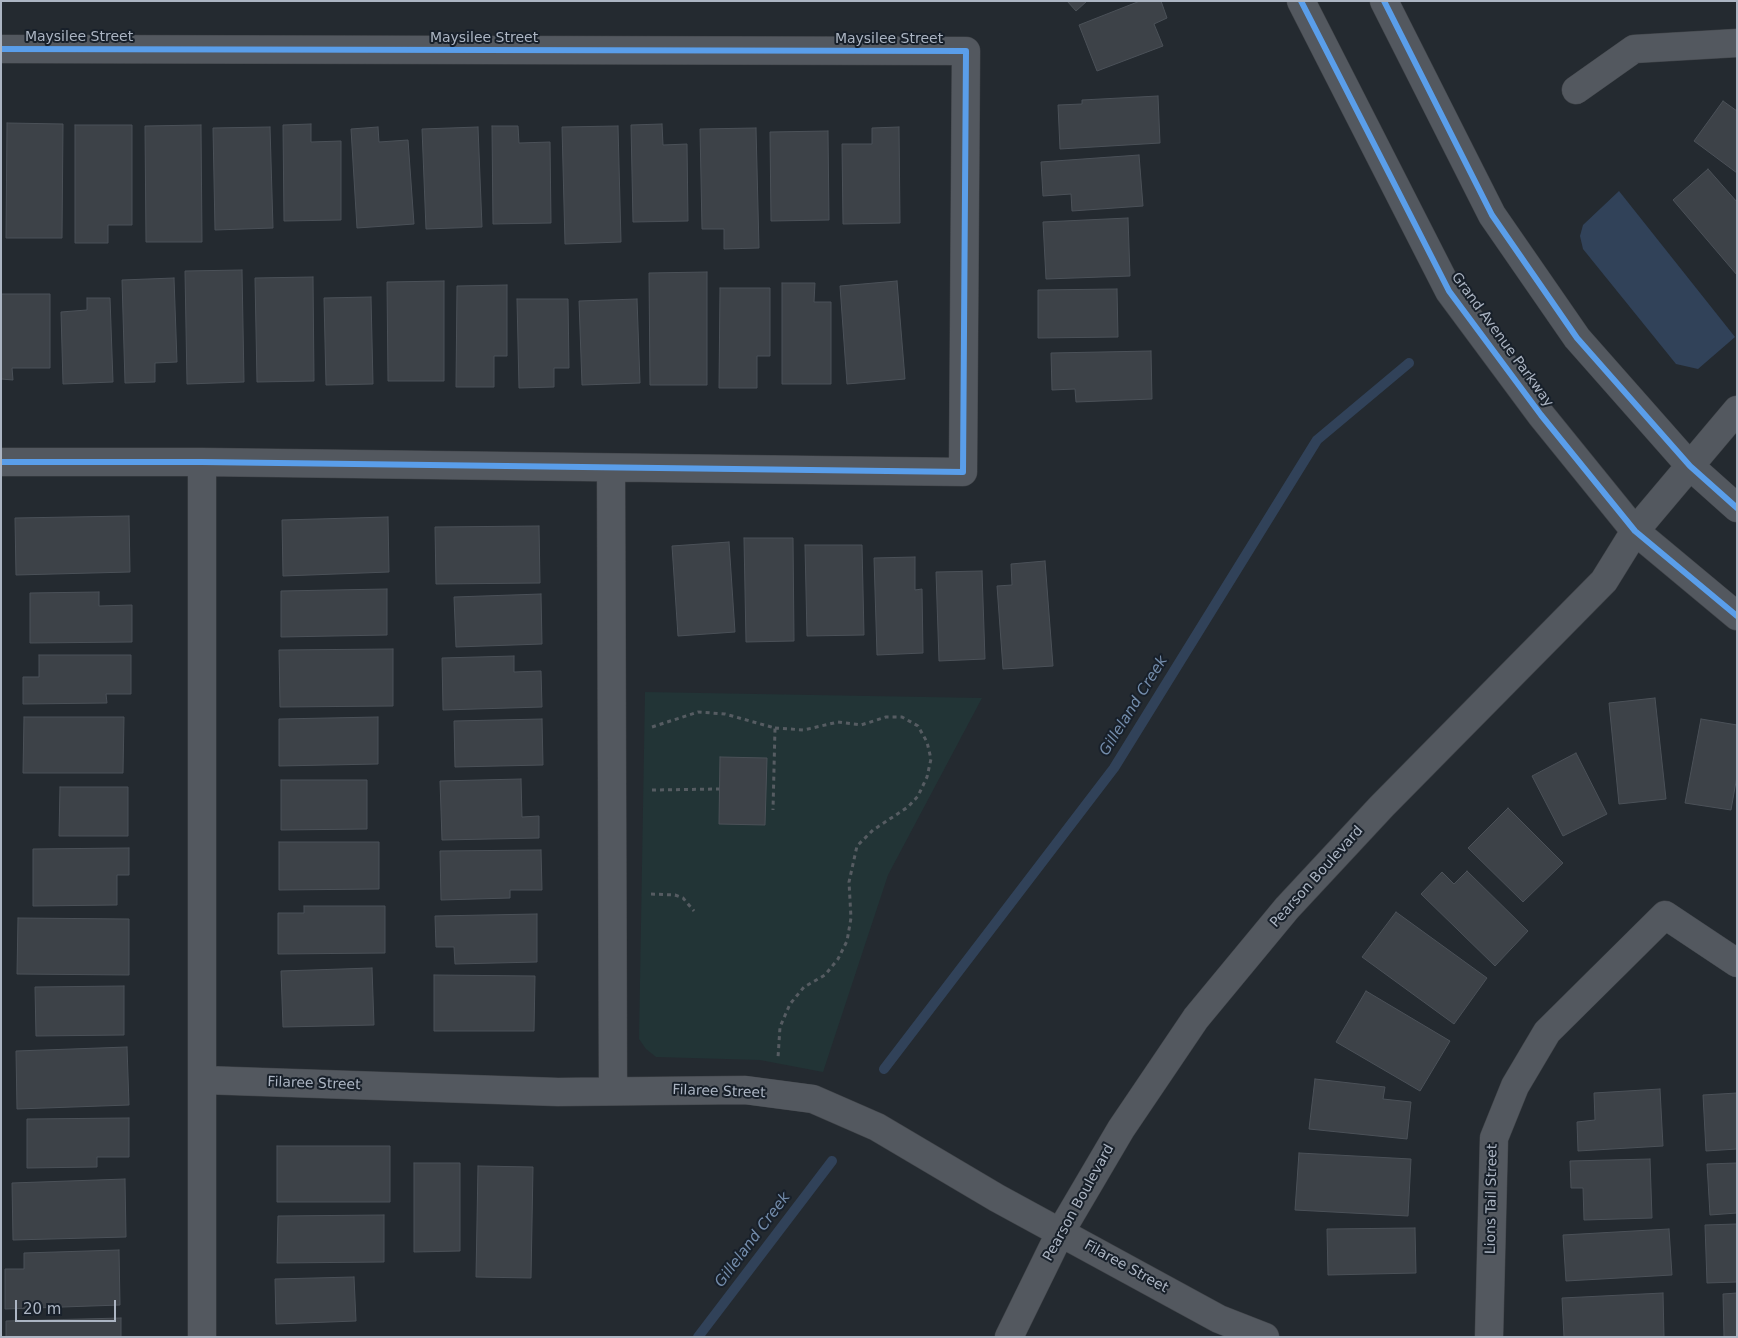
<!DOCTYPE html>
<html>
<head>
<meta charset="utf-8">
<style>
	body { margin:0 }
	#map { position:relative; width:1738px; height:1338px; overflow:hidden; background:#242a30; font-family:"DejaVu Sans",sans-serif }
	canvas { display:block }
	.frame { position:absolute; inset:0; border:2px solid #acb5c3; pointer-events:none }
	.scale { position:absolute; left:15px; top:1300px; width:101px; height:22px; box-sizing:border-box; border:2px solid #acb5c3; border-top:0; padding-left:6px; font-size:15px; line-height:18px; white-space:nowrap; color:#acb5c3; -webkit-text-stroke:4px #18202a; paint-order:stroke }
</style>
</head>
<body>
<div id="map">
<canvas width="1738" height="1338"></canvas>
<div class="frame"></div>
<div class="scale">20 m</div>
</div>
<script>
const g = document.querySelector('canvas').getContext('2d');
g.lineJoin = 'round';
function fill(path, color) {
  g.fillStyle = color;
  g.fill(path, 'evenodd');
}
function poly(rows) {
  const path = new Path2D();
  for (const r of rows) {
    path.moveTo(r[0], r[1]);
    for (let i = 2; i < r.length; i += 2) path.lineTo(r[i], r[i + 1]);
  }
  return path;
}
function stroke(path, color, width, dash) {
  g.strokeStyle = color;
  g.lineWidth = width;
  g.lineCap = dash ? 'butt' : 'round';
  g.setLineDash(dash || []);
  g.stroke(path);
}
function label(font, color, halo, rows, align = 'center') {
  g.font = font + ' "DejaVu Sans",sans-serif';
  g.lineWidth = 4;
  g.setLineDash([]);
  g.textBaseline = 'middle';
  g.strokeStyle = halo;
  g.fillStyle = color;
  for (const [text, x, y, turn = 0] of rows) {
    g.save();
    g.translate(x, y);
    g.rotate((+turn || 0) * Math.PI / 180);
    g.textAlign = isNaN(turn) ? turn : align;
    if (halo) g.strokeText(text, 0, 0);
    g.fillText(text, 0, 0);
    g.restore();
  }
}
const green = poly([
	[645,692,982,698,888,875,823,1072,760,1060,656,1057,646,1049,639,1039]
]);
const water = poly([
	[1619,191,1735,337,1698,369,1676,364,1583,249,1580,236,1583,225]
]);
const stream = poly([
	[884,1069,1114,768,1317,440,1409,363],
	[698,1337,832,1161]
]);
const building = poly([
	[1067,1,1087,1,1076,11,1067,1],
	[1140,1,1161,1,1167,18,1154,24,1163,46,1097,71,1079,25,1140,1],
	[1158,96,1160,143,1060,149,1058,105,1082,104,1082,100,1158,96],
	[1723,101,1737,111,1737,173,1694,141,1723,101],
	[7,123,63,124,62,238,6,238,7,123],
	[311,124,311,142,341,141,341,220,284,221,283,125,311,124],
	[662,124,663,145,687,144,688,221,633,222,631,125,662,124],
	[75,125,132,125,132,225,108,225,108,243,75,243,75,125],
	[201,125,202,242,146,242,145,126,201,125],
	[492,126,518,126,519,143,550,142,551,223,493,224,492,126],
	[618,126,621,242,565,244,562,127,618,126],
	[270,127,273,228,215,230,213,128,270,127],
	[378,127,379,142,408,140,414,224,357,228,351,129,378,127],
	[478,127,482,227,426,229,422,129,478,127],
	[899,127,900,223,843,224,842,144,872,144,872,128,899,127],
	[756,128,759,248,724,249,724,229,702,229,700,129,756,128],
	[828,131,829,220,771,221,770,132,828,131],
	[1139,155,1143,206,1072,211,1071,194,1043,196,1041,162,1139,155],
	[1708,169,1737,202,1737,275,1673,200,1708,169],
	[1128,218,1130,276,1046,279,1043,222,1128,218],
	[242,270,244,382,187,384,185,271,242,270],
	[707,272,707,385,650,385,649,273,707,272],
	[313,277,314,381,257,382,255,278,313,277],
	[174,278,177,362,155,363,155,382,125,383,122,280,174,278],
	[444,281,444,381,388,381,387,282,444,281],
	[897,281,905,379,847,384,840,286,897,281],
	[782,283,815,283,814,302,831,302,831,384,782,384,782,283],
	[507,285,507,356,494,356,494,387,456,387,457,286,507,285],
	[720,288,770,288,770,356,757,356,757,388,719,388,720,288],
	[1117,289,1118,337,1038,338,1038,290,1117,289],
	[1,294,50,294,50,368,12,368,13,380,1,379,1,294],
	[371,297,373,384,326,385,324,298,371,297],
	[87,298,110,298,113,382,63,384,61,312,87,310,87,298],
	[517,299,568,299,569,368,554,368,554,387,519,388,517,299],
	[637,299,640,383,582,385,579,301,637,299],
	[1151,351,1152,399,1076,402,1075,389,1052,390,1051,353,1151,351],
	[129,516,130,572,16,575,15,518,129,516],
	[388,517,389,572,283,576,282,520,388,517],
	[539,526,540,583,436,584,435,527,539,526],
	[744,538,793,538,794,641,746,642,744,538],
	[729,542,735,632,678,636,672,546,729,542],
	[805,545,862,545,864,635,807,636,805,545],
	[915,557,915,590,922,589,923,653,877,655,874,558,915,557],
	[1045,561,1053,666,1003,669,997,586,1012,585,1011,564,1045,561],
	[982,571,985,659,939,661,936,572,982,571],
	[387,589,387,635,281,637,281,591,387,589],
	[99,592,99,606,132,605,132,642,30,643,30,593,99,592],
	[541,594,542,644,456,647,454,597,541,594],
	[393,649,393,706,280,707,279,650,393,649],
	[39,655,131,655,131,694,106,694,107,703,23,704,23,677,39,677,39,655],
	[514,656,514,672,541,671,542,707,443,710,442,658,514,656],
	[1655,698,1666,799,1619,804,1609,703,1655,698],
	[24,717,124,717,123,773,23,773,24,717],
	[378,717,378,764,279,766,279,719,378,717],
	[542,719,543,765,455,767,454,721,542,719],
	[1701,719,1737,725,1737,776,1731,810,1685,803,1701,719],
	[1576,753,1607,814,1563,836,1532,776,1576,753],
	[720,757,767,758,765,825,719,824,720,757],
	[521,779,522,817,539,816,539,838,442,840,440,781,521,779],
	[281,780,367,780,367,829,281,830,281,780],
	[60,787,128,787,128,836,59,836,60,787],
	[1508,808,1563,863,1523,902,1468,848,1508,808],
	[279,842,379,842,379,889,279,890,279,842],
	[129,848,129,875,117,875,117,905,33,906,33,849,129,848],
	[541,850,542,890,510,890,510,898,441,900,440,851,541,850],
	[1467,871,1528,931,1495,966,1421,894,1442,872,1454,884,1467,871],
	[304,906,385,906,385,953,278,954,278,913,304,913,304,906],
	[1396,912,1487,978,1454,1024,1362,957,1396,912],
	[537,914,537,962,455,964,454,947,436,947,435,916,537,914],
	[18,918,129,919,129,975,17,974,18,918],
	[372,968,374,1025,283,1027,281,971,372,968],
	[434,975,535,976,534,1031,434,1031,434,975],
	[124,986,124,1035,36,1036,35,987,124,986],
	[1366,991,1450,1041,1420,1091,1336,1042,1366,991],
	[127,1047,129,1105,17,1109,16,1051,127,1047],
	[1315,1079,1385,1087,1383,1099,1411,1102,1407,1139,1309,1129,1315,1079],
	[1660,1089,1663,1146,1578,1151,1577,1122,1595,1120,1594,1093,1660,1089],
	[1737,1093,1737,1149,1706,1151,1703,1095,1737,1093],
	[129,1118,129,1157,97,1157,97,1167,27,1168,27,1119,129,1118],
	[277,1146,390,1146,390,1202,277,1202,277,1146],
	[1299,1153,1411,1159,1408,1216,1295,1210,1299,1153],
	[1650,1159,1652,1218,1584,1220,1583,1188,1571,1188,1570,1161,1650,1159],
	[414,1163,460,1163,460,1251,414,1252,414,1163],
	[1737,1163,1737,1213,1710,1215,1707,1164,1737,1163],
	[478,1166,533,1167,531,1278,476,1277,478,1166],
	[125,1179,126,1237,13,1240,12,1183,125,1179],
	[384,1215,384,1262,277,1263,278,1216,384,1215],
	[1737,1224,1737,1282,1707,1283,1705,1225,1737,1224],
	[1415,1228,1416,1273,1328,1275,1327,1229,1415,1228],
	[1669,1229,1672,1275,1566,1281,1563,1235,1669,1229],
	[119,1250,120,1305,5,1309,5,1269,24,1269,24,1253,119,1250],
	[354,1277,356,1321,276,1324,275,1279,354,1277],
	[1663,1293,1664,1337,1564,1337,1562,1298,1663,1293],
	[1737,1293,1737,1337,1724,1337,1723,1294,1737,1293],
	[121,1318,121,1337,6,1337,6,1321,121,1318]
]);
const path = poly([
	[652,727,698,712,725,714,775,728,773,810],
	[775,728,804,730,838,722,861,725,886,717,902,717,918,726,927,742,931,759,927,777,918,796,908,807,873,830,857,846,849,882,851,918,847,941,838,959,825,975,804,987,790,1004,780,1027,778,1058],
	[652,790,719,789],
	[651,894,675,895,683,898,694,911]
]);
const minor = poly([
	[1301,1,1449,291,1541,415,1635,531,1737,616],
	[1384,1,1492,215,1577,338,1690,466,1737,508],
	[1,49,966,51,963,472,202,462,1,462],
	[1576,90,1634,49,1737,43],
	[611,468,613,1091],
	[203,1080,558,1092,745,1090,813,1099,877,1127,997,1198,1219,1319,1265,1337],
	[202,1337,202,462],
	[1009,1337,1061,1231,1121,1129,1196,1018,1287,908,1382,806,1604,581,1635,531,1737,410],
	[1489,1337,1494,1138,1515,1086,1547,1032,1665,915,1737,963]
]);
const cycleway = poly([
	[1301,1,1449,291,1541,415,1635,531,1737,616],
	[1384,1,1492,215,1577,338,1690,466,1737,508],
	[1,49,966,51,963,472,202,462,1,462]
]);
const streetNames = [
	["Maysilee Street",79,37],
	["Maysilee Street",484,38],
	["Maysilee Street",889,39],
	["Grand Avenue Parkway",1502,340,54],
	["Pearson Boulevard",1317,877,-48],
	["Filaree Street",314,1084,2],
	["Filaree Street",719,1092,2],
	["Lions Tail Street",1492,1199,-89],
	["Pearson Boulevard",1079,1203,-61],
	["Filaree Street",1126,1267,29]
];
const waterNames = [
	["Gilleland Creek",1134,706,-58],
	["Gilleland Creek",753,1240,-53]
];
fill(green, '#223436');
fill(water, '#314259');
stroke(stream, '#314259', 10);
fill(building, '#3d4248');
stroke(building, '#4b5158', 1);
stroke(minor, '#404449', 29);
stroke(path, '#565c62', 3, [4, 4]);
stroke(minor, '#53585f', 28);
stroke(cycleway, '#5a9eea', 6);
label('14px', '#acb5c3', '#18202a', streetNames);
label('italic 15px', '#748dac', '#18202a', waterNames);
</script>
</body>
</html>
